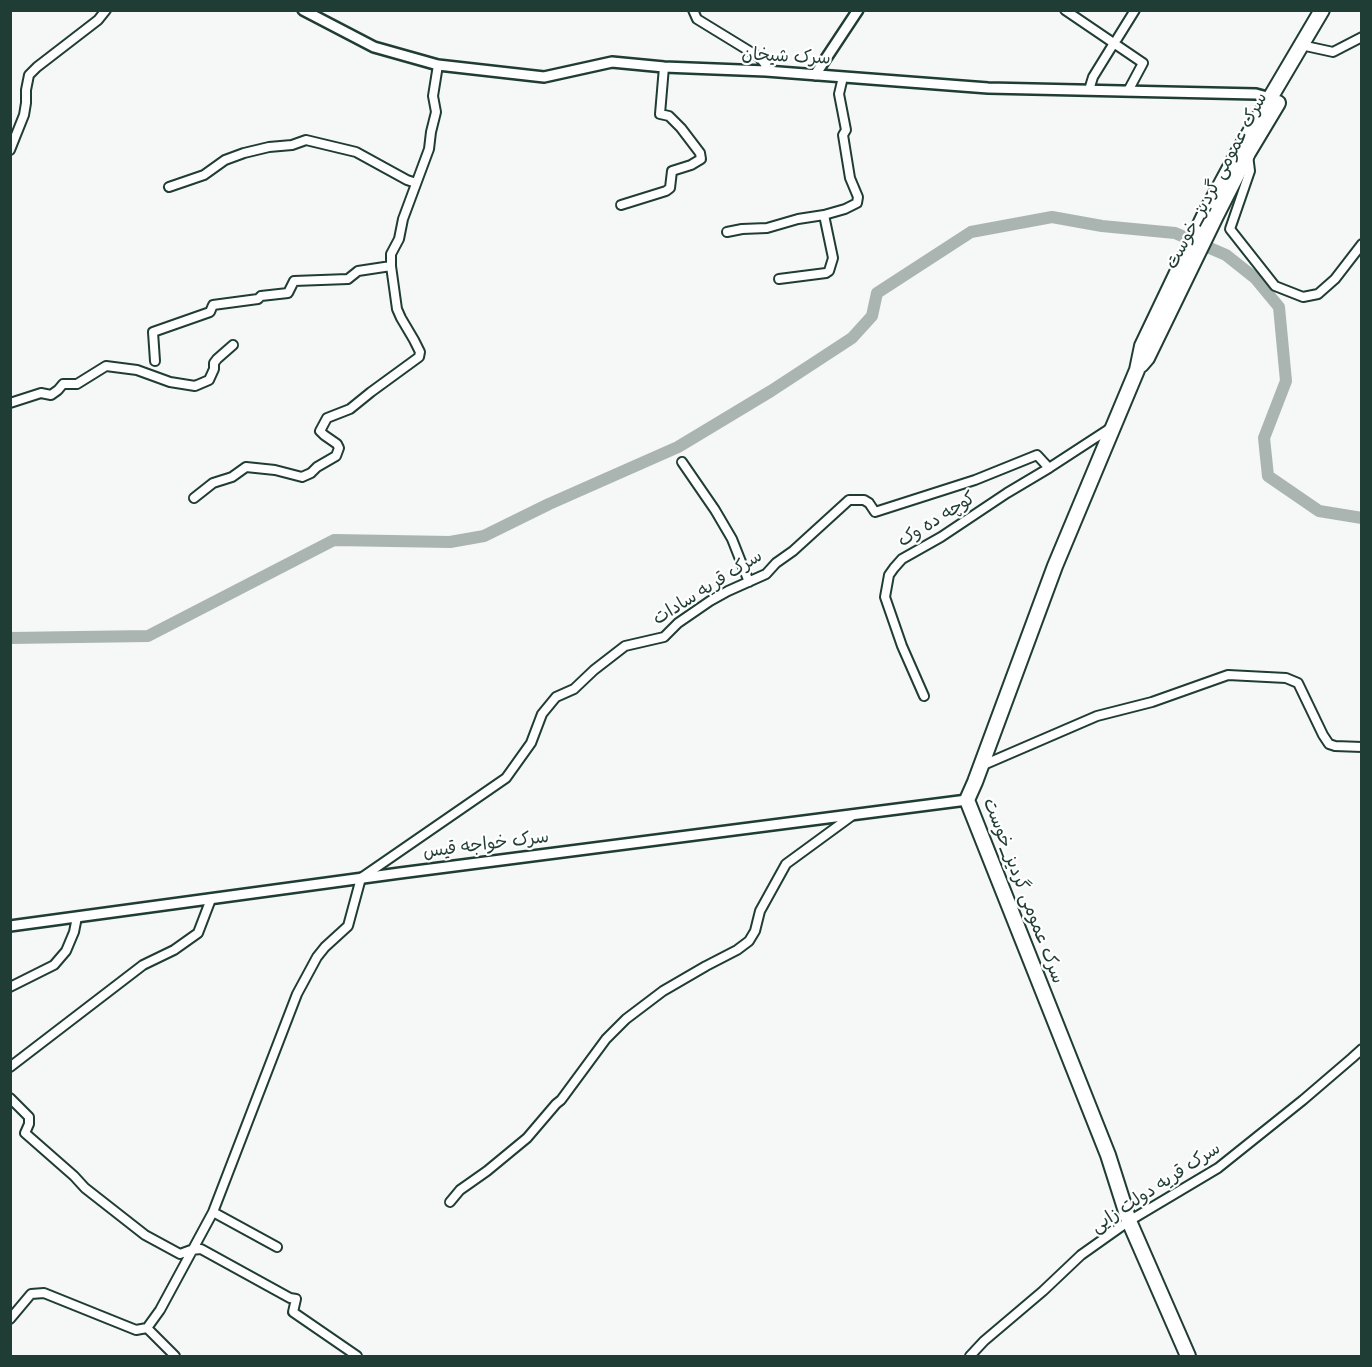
<!DOCTYPE html>
<html>
<head>
<meta charset="utf-8">
<style>
	body { margin:0 }
	#map { position:relative; width:1372px; height:1367px; overflow:hidden; background:#f6f7f7; font-family:Sriracha,sans-serif }
	canvas { display:block }
	.frame { position:absolute; inset:0; border:12px solid #1f3d34; pointer-events:none }
</style>
</head>
<body>
<div id="map">
<canvas width="1372" height="1367"></canvas>
<div class="frame"></div>
</div>
<script>
const g = document.querySelector('canvas').getContext('2d');
g.lineJoin = 'round';
function poly(rows) {
  const path = new Path2D();
  for (const r of rows) {
    path.moveTo(r[0], r[1]);
    for (let i = 2; i < r.length; i += 2) path.lineTo(r[i], r[i + 1]);
  }
  return path;
}
function stroke(path, color, width, dash) {
  g.strokeStyle = color;
  g.lineWidth = width;
  g.lineCap = dash ? 'butt' : 'round';
  g.setLineDash(dash || []);
  g.stroke(path);
}
function label(font, color, halo, rows, align = 'center') {
  g.font = font + ' Sriracha,"Playpen Sans Arabic",sans-serif';
  g.lineWidth = 4.5;
  g.setLineDash([]);
  g.textBaseline = 'middle';
  g.strokeStyle = halo;
  g.fillStyle = color;
  for (const [text, x, y, turn = 0] of rows) {
    g.save();
    g.translate(x, y);
    g.rotate((+turn || 0) * Math.PI / 180);
    g.textAlign = isNaN(turn) ? turn : align;
    if (halo) g.strokeText(text, 0, 0);
    g.fillText(text, 0, 0);
    g.restore();
  }
}
const river = poly([
	[10,638,148,636,334,540,450,542,484,536,549,504,678,447,771,391,852,338,872,316,877,293,971,232,1052,217,1102,226,1175,233,1226,255,1255,278,1279,307,1286,381,1264,438,1268,476,1319,511,1362,518]
]);
const minor = poly([
	[693,10,697,19,759,57,765,64,766,71],
	[1065,10,1143,63,1128,91],
	[1117,39,1135,10],
	[1301,45,1333,52,1362,37],
	[1089,90,1093,77,1114,43],
	[10,150,24,115,26,103,26,90,29,75,37,67,98,20,106,10],
	[1248,155,1250,171,1230,229,1275,286,1303,297,1318,294,1335,279,1362,244],
	[169,187,204,175,225,160,244,153,269,147,292,145,306,140,356,152,407,180,416,183],
	[621,205,666,191,670,188,672,171,691,165,701,159,700,153,681,128,669,116,660,114,664,67],
	[727,232,742,229,767,228,798,219,824,215,845,209,857,203,858,197,850,178,843,135,846,130,839,94,843,77],
	[779,279,826,273,829,271,833,258,824,215],
	[155,361,153,332,210,312,213,305,258,299,261,296,288,293,294,281,348,279,358,271,391,266],
	[10,403,41,393,51,395,58,390,63,384,77,384,106,366,137,370,170,382,195,386,209,380,214,369,214,363,217,359,233,345],
	[682,462,715,510,732,539,749,582],
	[194,498,213,483,232,477,246,467,275,470,302,477,311,473,317,467,336,456,339,448,337,444,324,435,320,431,327,418,350,409,371,392,419,357,420,352,414,340,401,318,397,309,391,266,391,254,399,239,403,219,429,149,431,132,436,112,433,96,438,65],
	[924,696,902,646,885,597,889,575,894,568,902,559,941,537,1007,493,1049,468,1112,427],
	[981,766,1097,716,1152,702,1228,675,1286,678,1298,683,1323,735,1329,744,1335,746,1362,747],
	[10,987,54,965,66,951,74,932,77,917],
	[10,1067,143,965,174,950,198,933,211,899],
	[10,1098,29,1117,29,1124,25,1133,74,1176,85,1188,145,1235,180,1254,191,1250,201,1249,290,1298,296,1299,293,1312,357,1356],
	[450,1202,460,1190,487,1171,527,1138,556,1104,561,1100,606,1039,626,1019,663,991,706,966,737,950,749,941,755,931,760,911,786,864,853,815],
	[213,1212,277,1247],
	[10,1319,31,1294,44,1293,136,1330,147,1328,160,1310,213,1212,297,994,317,957,325,947,348,926,361,878,506,778,531,743,542,714,556,697,574,689,594,670,625,646,664,637,678,623,710,601,728,591,766,574,776,563,793,551,849,500,864,500,869,503,875,512,975,480,1037,455,1049,468],
	[147,1328,175,1356],
	[970,1356,984,1341,1043,1291,1081,1255,1129,1221,1218,1168,1303,1100,1352,1058,1362,1049]
]);
const tertiary = poly([
	[303,10,374,47,438,65,544,77,612,62,664,67,766,71,988,88,1256,94,1274,99],
	[815,75,858,10],
	[10,926,400,873,967,800]
]);
const trunk = poly([
	[1141,365,1147,358,1216,216,1248,153,1278,103],
	[1188,1356,1129,1221,1108,1155,967,800,975,782,1055,566,1137,370,1142,346,1206,212,1240,149,1322,10]
]);
const streetNames = [
	["سرک شیخان",786,57,3],
	["سرک عمومی گردیز_خوست",1217,181,-62],
	["کوچه ده وک",937,520,-32],
	["سرک قریه سادات",708,588,-32],
	["سرک خواجه قیس",486,845,-7],
	["سرک عمومی گردیز_خوست",1023,891,69],
	["سرک قریه دولت زایی",1156,1188,-33]
];
stroke(river, '#aab5b1', 12);
stroke(minor, '#1f3d34', 12);
stroke(tertiary, '#1f3d34', 14);
stroke(trunk, '#1f3d34', 18);
stroke(minor, '#fff', 8);
stroke(tertiary, '#fff', 9);
stroke(trunk, '#fff', 14);
label('18px', '#1f3d34', '#fff', streetNames);
</script>
</body>
</html>
